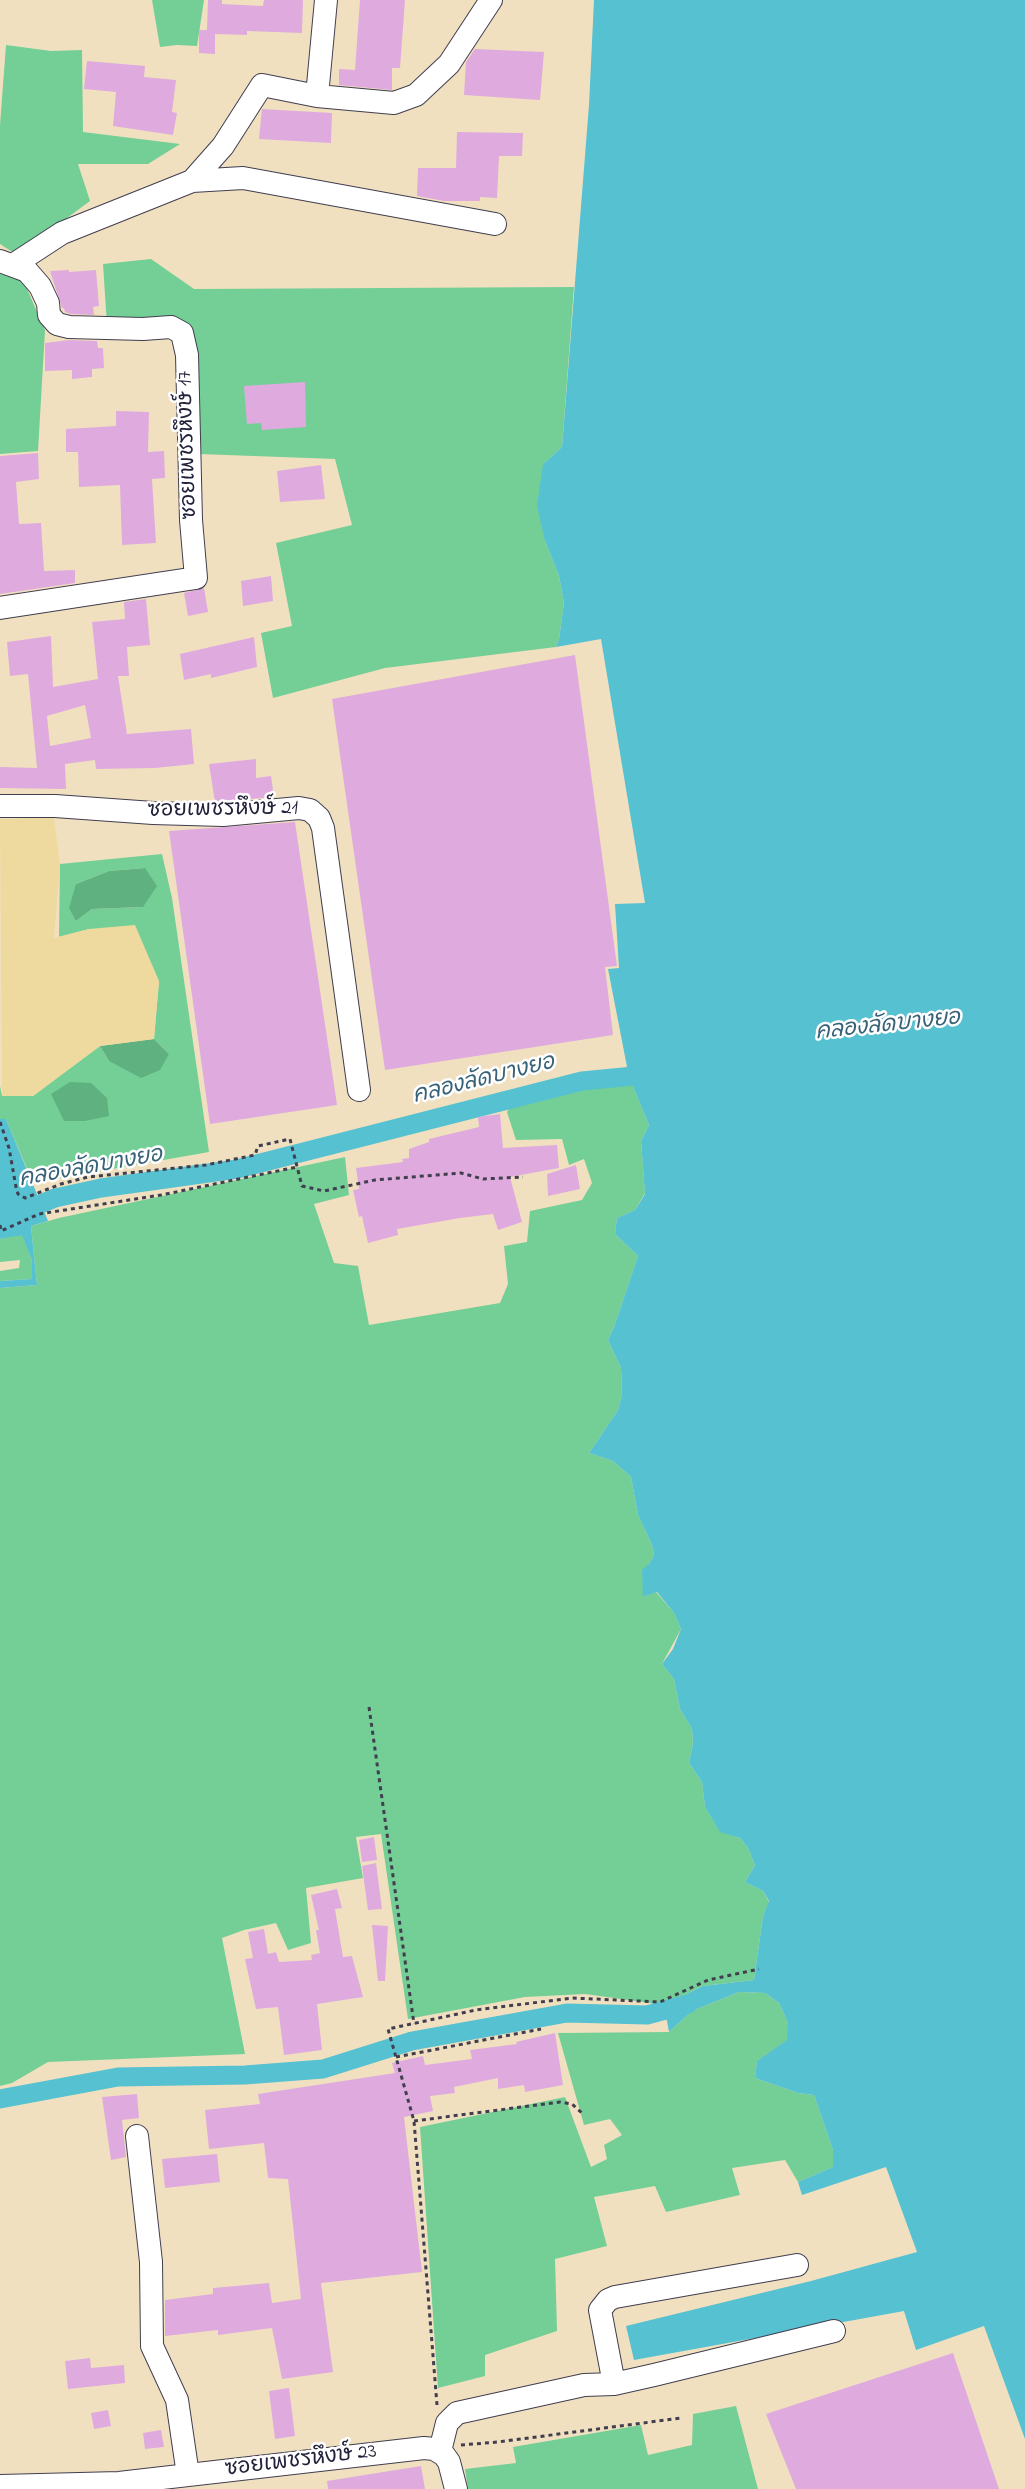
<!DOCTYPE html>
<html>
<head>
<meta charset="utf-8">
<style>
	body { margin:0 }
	canvas { display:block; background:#f0e0c0 }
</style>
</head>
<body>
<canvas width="1025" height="2489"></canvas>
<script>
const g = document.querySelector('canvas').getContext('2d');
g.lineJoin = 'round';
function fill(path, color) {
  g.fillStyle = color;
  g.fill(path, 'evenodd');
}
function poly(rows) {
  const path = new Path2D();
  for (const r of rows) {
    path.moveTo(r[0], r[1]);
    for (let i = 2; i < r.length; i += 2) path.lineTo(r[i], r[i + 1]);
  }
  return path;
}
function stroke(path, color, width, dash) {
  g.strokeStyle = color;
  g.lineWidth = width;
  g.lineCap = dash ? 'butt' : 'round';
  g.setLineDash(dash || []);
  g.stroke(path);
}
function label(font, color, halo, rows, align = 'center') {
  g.font = font + ' "Indie Flower","Playpen Sans Thai",sans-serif';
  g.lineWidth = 5;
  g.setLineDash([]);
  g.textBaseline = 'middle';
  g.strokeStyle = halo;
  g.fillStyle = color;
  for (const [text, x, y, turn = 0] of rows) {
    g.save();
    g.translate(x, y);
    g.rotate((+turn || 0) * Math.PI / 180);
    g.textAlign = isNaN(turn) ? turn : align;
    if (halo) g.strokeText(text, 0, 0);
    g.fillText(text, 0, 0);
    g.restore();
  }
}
const green = poly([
	[152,0,204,0,197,46,177,45,160,47],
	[6,45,51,51,82,50,83,132,180,144,148,164,78,164,90,201,17,255,0,244,0,125],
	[151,259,194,289,574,287,562,447,543,464,545,541,559,576,564,603,559,639,556,647,385,668,273,698,261,633,292,626,276,543,352,525,335,459,199,454,178,339,107,325,103,264],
	[0,272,24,282,45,330,38,451,0,454],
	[162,854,172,898,209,1152,33,1183,6,1119,0,1119,0,1086,2,1096,33,1096,100,1046,109,1061,169,1054,154,1039,159,981,89,929,59,937,60,864],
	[145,868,143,907,92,909,76,921,76,884,109,871],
	[632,1084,649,1125,641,1141,645,1193,635,1210,617,1218,615,1234,638,1256,614,1327,608,1340,621,1368,622,1394,618,1410,589,1453,613,1461,631,1477,638,1515,652,1545,654,1555,649,1564,643,1597,656,1592,674,1613,681,1629,662,1664,674,1679,680,1709,692,1729,693,1743,689,1763,702,1782,705,1807,720,1831,740,1838,748,1848,755,1865,745,1882,763,1891,769,1902,763,1916,754,1980,703,1986,664,2005,585,1994,525,1997,408,2019,381,1834,356,1837,363,1878,306,1888,311,1943,288,1950,276,1923,244,1930,222,1938,245,2054,48,2062,12,2083,0,2086,0,1288,37,1285,31,1226,59,1218,345,1157,349,1195,314,1204,334,1263,358,1266,369,1325,500,1303,508,1284,504,1246,527,1242,530,1211,582,1200,592,1183,584,1159,569,1165,562,1139,516,1140,507,1112,512,1104,563,1090],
	[22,1234,32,1261,32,1279,0,1281,0,1271,19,1268,20,1260,0,1262,0,1239],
	[739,1992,765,1993,779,2003,788,2023,788,2040,757,2061,755,2078,798,2093,814,2095,833,2150,833,2167,798,2182,785,2160,732,2168,740,2195,666,2212,655,2186,594,2197,607,2246,555,2259,557,2331,485,2355,485,2376,438,2388,420,2127,565,2097,591,2167,607,2159,604,2145,622,2135,610,2119,584,2125,558,2033,669,2032,692,2011],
	[736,2406,758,2489,468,2489,465,2469,516,2463,513,2447,641,2425,648,2455,692,2445,693,2414]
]);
const forest = poly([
	[145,868,157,886,143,907,92,909,76,921,69,908,76,884,109,871],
	[154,1039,169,1054,160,1070,141,1078,109,1061,100,1046],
	[70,1082,91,1083,107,1098,109,1116,85,1121,64,1121,51,1094]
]);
const sand = poly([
	[54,818,60,864,54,938,89,929,135,925,159,981,154,1039,100,1046,33,1096,2,1096,0,819]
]);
const water = poly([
	[594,0,1025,0,1025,2439,984,2326,916,2350,904,2311,634,2360,626,2326,811,2281,917,2252,886,2167,802,2195,798,2182,833,2167,833,2150,814,2095,798,2093,755,2078,757,2061,787,2040,788,2023,779,2003,765,1993,739,1992,692,2011,669,2032,664,2005,703,1986,754,1980,763,1916,769,1901,763,1891,745,1882,755,1865,748,1848,740,1838,720,1832,705,1807,702,1782,689,1763,693,1743,692,1729,680,1709,674,1679,662,1664,673,1649,681,1629,674,1613,657,1592,643,1597,642,1570,649,1564,654,1555,652,1545,638,1515,631,1477,613,1461,589,1453,618,1410,622,1394,621,1368,608,1340,614,1327,638,1256,615,1234,617,1218,635,1210,645,1194,641,1141,649,1125,629,1077,608,969,619,968,615,904,645,903,601,639,556,647,559,639,564,603,559,576,545,541,537,506,543,464,562,447,589,105],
	[0,1119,6,1119,48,1221,31,1226,37,1285,0,1288,0,1281,32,1279,32,1261,22,1235,0,1239]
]);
const canal = poly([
	[17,1209,26,1210,55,1198,101,1188,237,1169,582,1081,654,1074],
	[0,2099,118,2077,245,2075,323,2069,412,2041,567,2013,647,2015,688,2004]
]);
const building = poly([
	[208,0,222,0,222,4,263,6,264,0,303,0,302,33,247,31,247,35,215,34,215,54,199,53,199,30,207,30],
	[360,0,405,0,400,68,392,68,392,90,339,85,339,69,355,70],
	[475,49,544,52,540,100,464,95,466,62],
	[87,61,145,66,144,77,176,80,172,112,177,113,173,135,113,126,116,92,84,89],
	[262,109,332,113,331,143,259,139],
	[457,132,523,133,522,156,499,156,497,198,480,197,480,201,444,201,417,196,418,168,456,168],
	[69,270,69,272,96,270,99,306,93,307,94,315,71,314,65,312,64,308,62,308,50,271],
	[69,340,97,341,98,348,103,348,104,368,92,369,92,377,72,379,72,370,45,371,45,343],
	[305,382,306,427,262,430,261,423,247,424,244,386],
	[116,411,149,412,148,452,164,451,165,478,152,479,156,543,122,545,120,485,79,487,78,452,66,452,66,429,116,426],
	[38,453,39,479,16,482,19,524,41,523,44,571,75,570,75,583,0,594,0,456],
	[321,465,325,499,280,502,277,471],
	[271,576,273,601,243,606,241,581],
	[204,588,208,612,188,616,184,593],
	[146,599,150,645,127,647,129,676,118,676,127,734,191,729,194,764,155,768,96,769,95,760,65,764,66,789,0,788,0,767,37,768,28,674,10,676,7,642,51,636,53,687,98,679,92,622,125,619,124,602],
	[85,705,91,738,50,746,47,716],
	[254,637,257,667,211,678,211,674,184,680,180,654],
	[575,655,617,966,605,967,613,1035,385,1070,332,699],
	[256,759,256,778,271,776,274,797,215,802,209,764],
	[295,822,337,1105,210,1124,169,831],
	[500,1114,503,1148,557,1145,559,1168,510,1177,522,1222,498,1230,493,1214,460,1218,397,1229,398,1235,368,1243,362,1216,359,1217,353,1190,359,1189,356,1168,403,1162,402,1159,409,1158,409,1149,429,1142,429,1139,479,1127,478,1117],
	[576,1165,580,1189,548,1196,547,1174],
	[374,1837,377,1860,362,1862,359,1840],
	[376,1863,382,1909,368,1910,362,1866],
	[337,1889,342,1908,335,1909,343,1957,352,1956,363,1997,317,2004,322,2050,284,2055,278,2007,256,2009,245,1959,253,1958,248,1932,264,1929,268,1954,276,1952,279,1962,312,1960,311,1955,320,1953,316,1930,319,1930,311,1895],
	[372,1925,388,1926,385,1981,378,1981],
	[555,2033,563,2085,525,2092,524,2085,498,2089,498,2078,454,2087,455,2093,430,2096,433,2111,404,2117,422,2272,321,2283,333,2372,282,2379,272,2328,218,2335,218,2330,165,2336,165,2300,213,2294,213,2288,269,2283,272,2303,301,2299,288,2179,268,2178,264,2143,209,2149,205,2110,260,2104,258,2094,395,2073,392,2063,423,2056,425,2065,472,2059,470,2050,517,2044,516,2042],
	[137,2094,139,2118,122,2120,126,2157,111,2160,102,2097],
	[217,2154,220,2182,165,2188,162,2159],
	[953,2353,999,2489,796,2489,766,2414],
	[90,2358,91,2368,124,2365,125,2383,68,2389,65,2361],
	[289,2388,295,2436,275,2439,269,2391],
	[108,2410,111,2426,94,2429,91,2413],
	[161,2430,164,2447,145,2449,143,2433],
	[421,2466,425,2489,328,2489,327,2481]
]);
const path = poly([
	[0,1122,9,1148,16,1187,18,1194,25,1198,61,1184,88,1177,206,1165,255,1155,258,1146,290,1139,302,1186,324,1191,375,1180,461,1173,483,1179,523,1177],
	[0,1225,1,1231,39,1214,161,1195,297,1167],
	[369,1707,414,2024],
	[396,2057,541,2029],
	[414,2121,560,2102,572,2104,583,2114],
	[437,2405,414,2121,388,2029,476,2010,572,1998,660,2002,708,1980,759,1969],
	[461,2445,498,2442,681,2418]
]);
const minor = poly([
	[317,96,394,103,416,95,449,64,491,0],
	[192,181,243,178,495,224],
	[0,261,27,271,40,286,48,303,49,315,57,324,69,327,143,329,171,327,182,333,187,355,191,520,196,578,0,608],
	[13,265,62,233,192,181,223,146,262,85,317,96,326,0],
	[0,806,55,806,153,813,223,815,299,808,310,810,319,818,323,828,359,1090],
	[137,2136,151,2262,152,2346,177,2400,188,2475],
	[614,2384,600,2310,608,2300,615,2297,797,2265],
	[440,2451,447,2423,457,2413,584,2385,614,2384,654,2375,834,2331],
	[0,2486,119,2483,424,2448,434,2449,444,2455,449,2462,456,2489]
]);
const streetNames = [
	["ซอยเพชรหึงษ์ 17",189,445,-92],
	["ซอยเพชรหึงษ์ 21",223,811,-1],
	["ซอยเพชรหึงษ์ 23",301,2462,-7]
];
const waterNames = [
	["คลองลัดบางยอ",888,1027,-6],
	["คลองลัดบางยอ",484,1081,-14],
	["คลองลัดบางยอ",91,1169,-10]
];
fill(green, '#74cf96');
fill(forest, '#5fb27f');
fill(sand, '#eeda9e');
fill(water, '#56c1d1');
stroke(canal, '#56c1d1', 19);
fill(building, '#dfabde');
stroke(minor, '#413e4f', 24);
stroke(path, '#413e4f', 3, [4, 4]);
stroke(minor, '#fff', 22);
label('21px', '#22223b', '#fff', streetNames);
label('italic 22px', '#376277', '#fff', waterNames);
</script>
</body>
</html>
